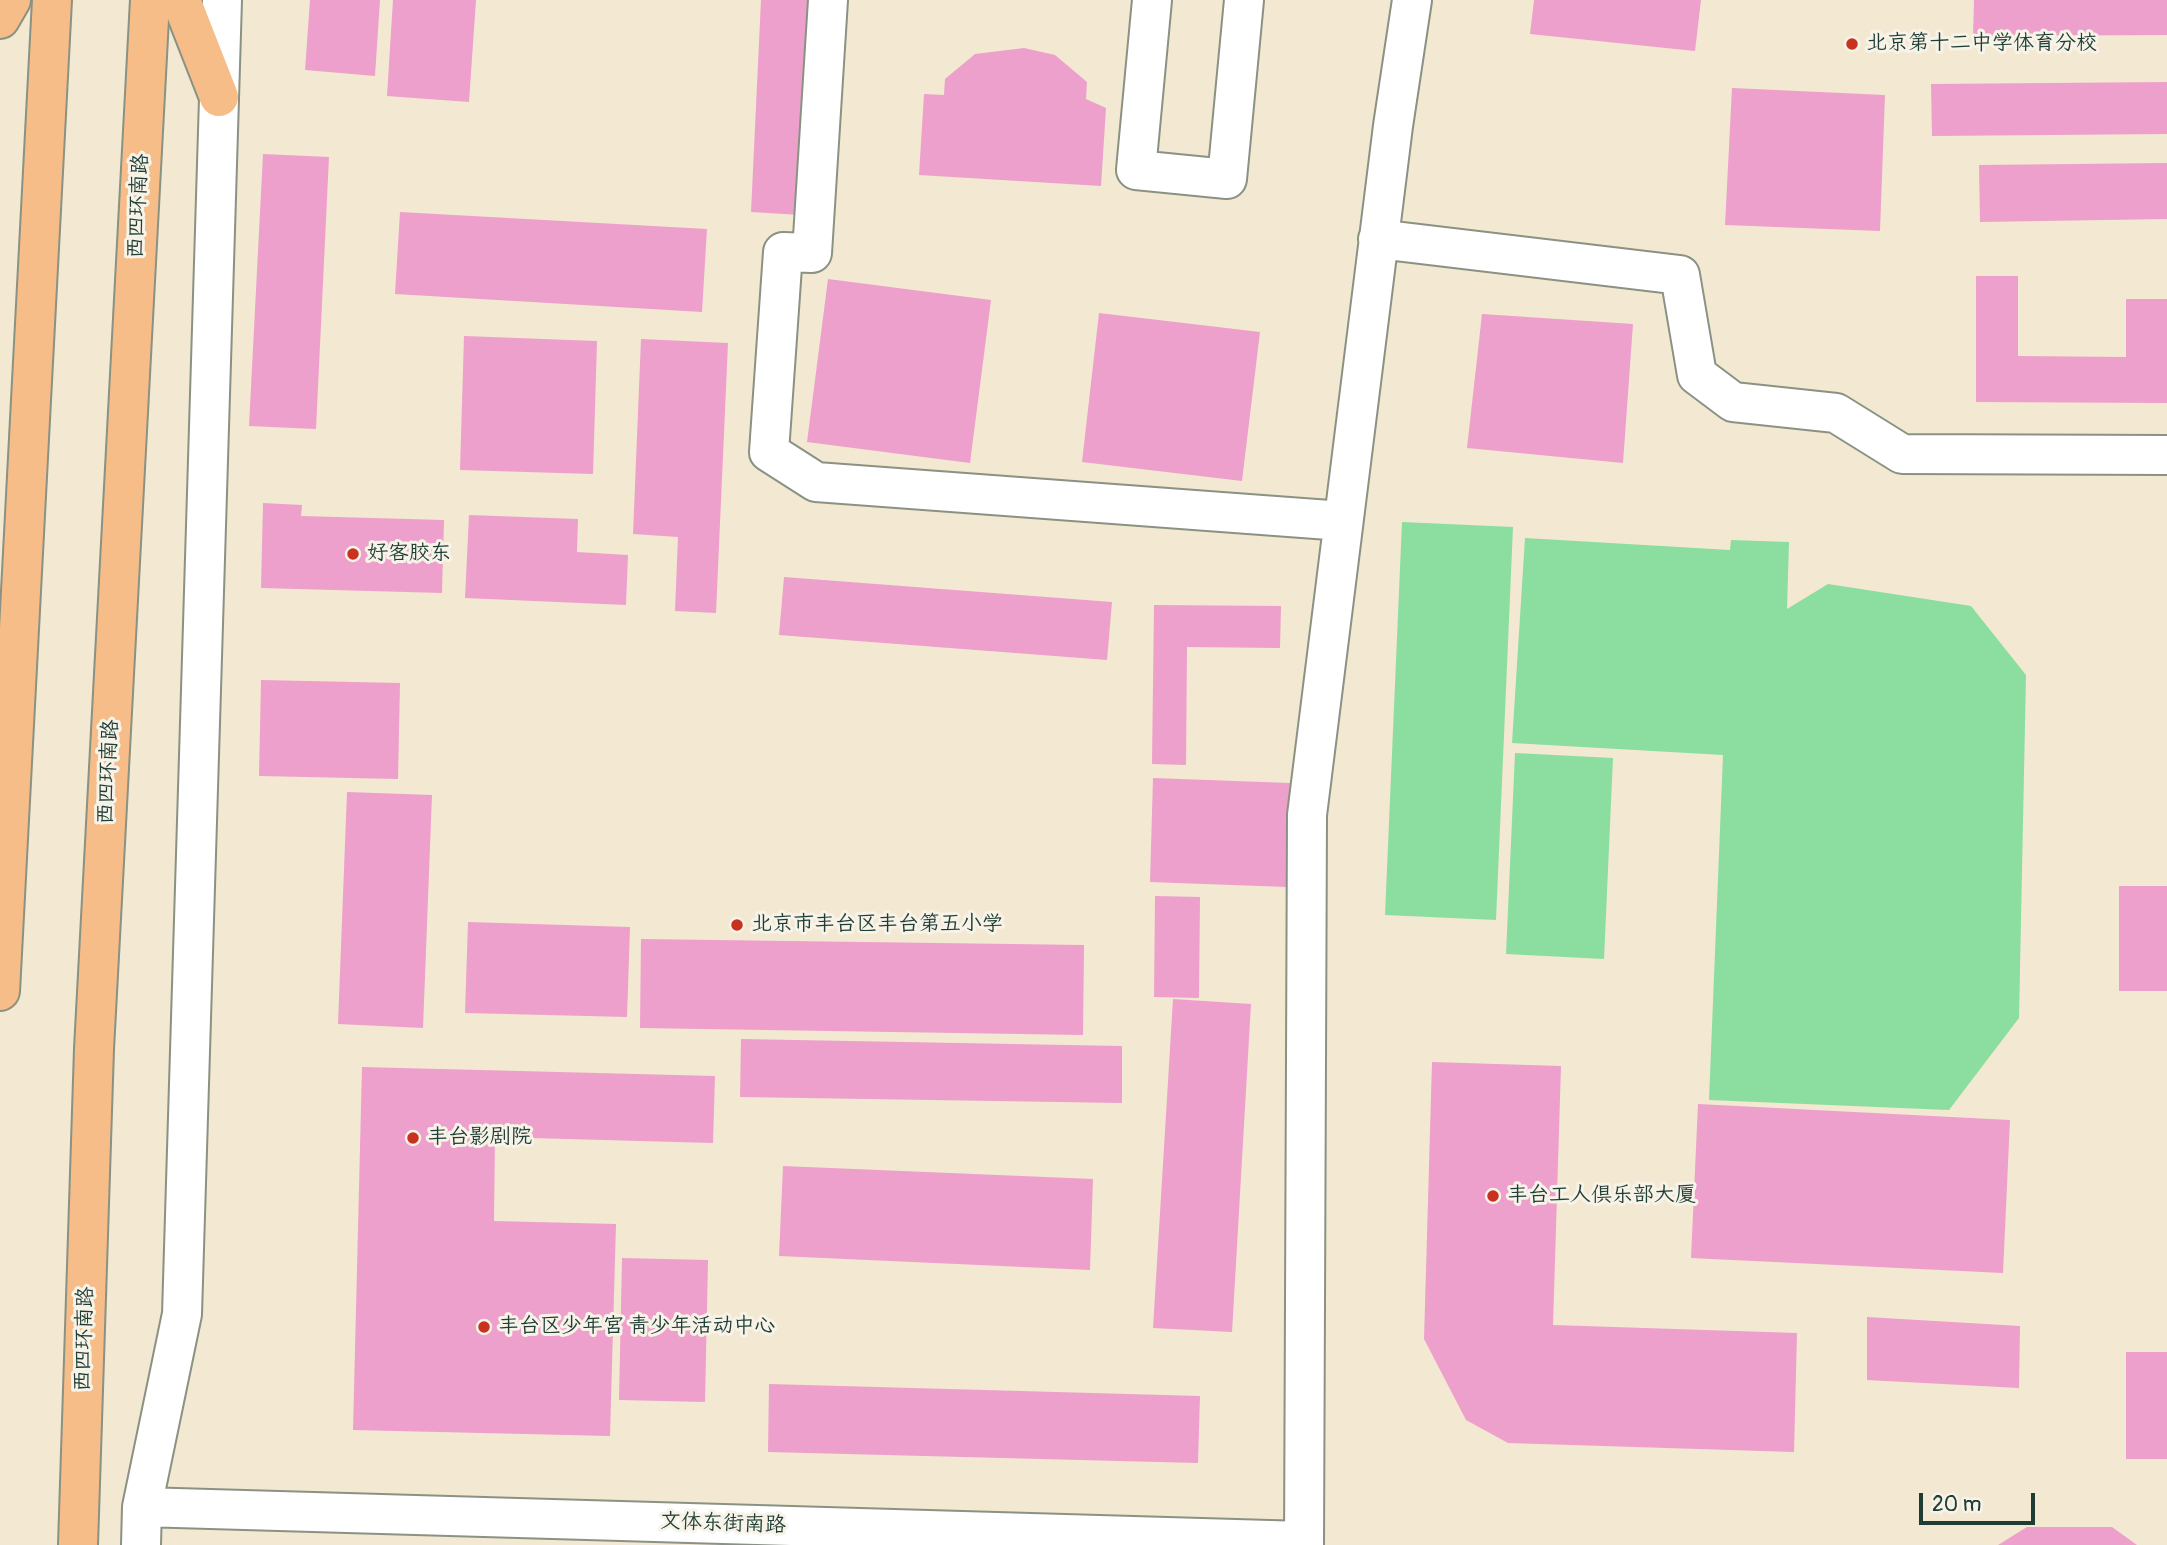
<!DOCTYPE html>
<html>
<head>
<meta charset="utf-8">
<style>
	body { margin:0 }
	#map { position:relative; width:2167px; height:1545px; overflow:hidden; background:#f3e8d2; font-family:Pangolin,sans-serif }
	canvas { display:block }
	.scale { position:absolute; left:1919px; top:1493px; width:116px; height:32px; box-sizing:border-box; border:4px solid #1f3d34; border-top:0; padding-left:9px; font-size:21px; line-height:24px; white-space:nowrap; color:#1f3d34; -webkit-text-stroke:5px #f7f3e8; paint-order:stroke }
</style>
</head>
<body>
<div id="map">
<canvas width="2167" height="1545"></canvas>
<div class="scale">20 m</div>
</div>
<script>
const g = document.querySelector('canvas').getContext('2d');
g.lineJoin = 'round';
function fill(path, color) {
  g.fillStyle = color;
  g.fill(path, 'evenodd');
}
function poly(rows) {
  const path = new Path2D();
  for (const r of rows) {
    path.moveTo(r[0], r[1]);
    for (let i = 2; i < r.length; i += 2) path.lineTo(r[i], r[i + 1]);
  }
  return path;
}
function stroke(path, color, width, dash) {
  g.strokeStyle = color;
  g.lineWidth = width;
  g.lineCap = dash ? 'butt' : 'round';
  g.setLineDash(dash || []);
  g.stroke(path);
}
function label(font, color, halo, rows, align = 'center') {
  g.font = font + ' Pangolin,"LXGW WenKai TC",sans-serif';
  g.lineWidth = 6;
  g.setLineDash([]);
  g.textBaseline = 'middle';
  g.strokeStyle = halo;
  g.fillStyle = color;
  for (const [text, x, y, turn = 0] of rows) {
    g.save();
    g.translate(x, y);
    g.rotate((+turn || 0) * Math.PI / 180);
    g.textAlign = isNaN(turn) ? turn : align;
    if (halo) g.strokeText(text, 0, 0);
    g.fillText(text, 0, 0);
    g.restore();
  }
}
const green = poly([
	[1402,522,1513,527,1496,920,1385,915],
	[1525,538,1730,550,1731,540,1789,542,1787,609,1828,584,1971,606,2026,675,2019,1018,1949,1110,1709,1100,1723,755,1512,743],
	[1515,753,1613,758,1604,959,1506,954]
]);
const building = poly([
	[310,0,380,0,375,76,305,70],
	[393,0,476,0,469,102,387,96],
	[761,0,812,0,801,215,751,212],
	[1534,0,1701,0,1695,51,1530,34],
	[1974,0,2167,0,2167,35,1973,36],
	[1024,48,1055,55,1087,82,1086,99,1106,108,1101,186,919,175,924,94,944,95,945,79,975,54],
	[2167,82,2167,134,1932,136,1931,84],
	[1732,88,1885,95,1880,231,1725,225],
	[263,154,329,157,316,429,249,426],
	[2167,163,2167,219,1980,222,1979,165],
	[400,212,707,229,702,312,395,294],
	[1976,276,2018,276,2018,356,2126,357,2126,299,2167,299,2167,403,1976,402],
	[828,279,991,300,970,463,807,442],
	[1099,313,1260,332,1242,481,1082,462],
	[1482,314,1633,324,1623,463,1467,448],
	[464,336,597,341,593,474,460,470],
	[641,339,728,343,716,613,675,611,678,537,633,534],
	[263,503,302,505,301,516,444,520,442,593,261,588],
	[469,515,578,519,577,552,628,555,626,605,465,598],
	[784,577,1112,602,1107,660,779,635],
	[1154,605,1281,606,1280,648,1187,647,1186,765,1152,764],
	[261,680,400,683,398,779,259,776],
	[1153,778,1290,783,1287,887,1150,882],
	[347,792,432,795,423,1028,338,1024],
	[2119,886,2167,886,2167,991,2119,991],
	[1155,896,1200,897,1199,998,1154,997],
	[468,922,630,927,627,1017,465,1013],
	[641,939,1084,945,1083,1035,640,1028],
	[1173,999,1251,1004,1232,1332,1153,1328],
	[741,1039,1122,1046,1122,1103,740,1097],
	[1432,1062,1561,1066,1553,1325,1797,1333,1794,1452,1508,1443,1466,1420,1424,1339],
	[362,1067,715,1076,713,1143,495,1137,494,1221,616,1224,610,1436,353,1430],
	[1698,1104,2010,1120,2003,1273,1691,1258],
	[783,1166,1093,1179,1090,1270,779,1256],
	[622,1258,708,1260,705,1402,619,1400],
	[1867,1317,2020,1326,2019,1388,1867,1380],
	[2126,1352,2167,1352,2167,1459,2126,1459],
	[769,1384,1200,1396,1198,1463,768,1452],
	[2027,1527,2112,1527,2137,1545,1998,1545]
]);
const minor = poly([
	[828,0,812,253,783,252,769,452,816,482,1343,521],
	[1152,0,1136,170,1227,179,1244,0],
	[1378,239,1680,275,1697,375,1733,402,1836,413,1902,454,2167,455],
	[142,1507,1304,1541],
	[141,1545,142,1507,182,1314,222,0],
	[1304,1545,1307,815,1393,126,1412,0]
]);
const major = poly([
	[181,0,219,97],
	[0,19,11,0]
]);
const highway = poly([
	[0,991,52,0],
	[78,1545,94,1049,150,0]
]);
const markers = [
	[1852,44,7,"#c8321e"],
	[353,554,7,"#c8321e"],
	[737,925,7,"#c8321e"],
	[413,1138,7,"#c8321e"],
	[1493,1196,7,"#c8321e"],
	[484,1327,7,"#c8321e"]
];
const poiNames = [
	["北京第十二中学体育分校",1866,44],
	["好客胶东",367,554],
	["北京市丰台区丰台第五小学",751,925],
	["丰台影剧院",427,1138],
	["丰台工人俱乐部大厦",1507,1196],
	["丰台区少年宫 青少年活动中心",498,1327]
];
const streetNames = [
	["西四环南路",139,206,-87],
	["西四环南路",109,772,-87],
	["西四环南路",85,1339,-88],
	["文体东街南路",723,1524,2]
];
fill(green, '#8bde9f');
fill(building, '#eda0cb');
stroke(minor, '#899283', 42);
stroke(major, '#899283', 42);
stroke(highway, '#899283', 42);
stroke(minor, '#fff', 38);
stroke(major, '#f7bd88', 38);
stroke(highway, '#f7bd88', 38);
for (const [x, y, r, color] of markers) {
  const dot = new Path2D();
  dot.arc(x, y, r, 0, 2 * Math.PI);
  g.fillStyle = color;
  g.fill(dot);
  stroke(dot, '#f7f3e8', 2.5);
}
label('21px', '#1f3d34', '#f7f3e8', poiNames, 'left');
label('21px', '#1f3d34', '#f7f3e8', streetNames);
</script>
</body>
</html>
